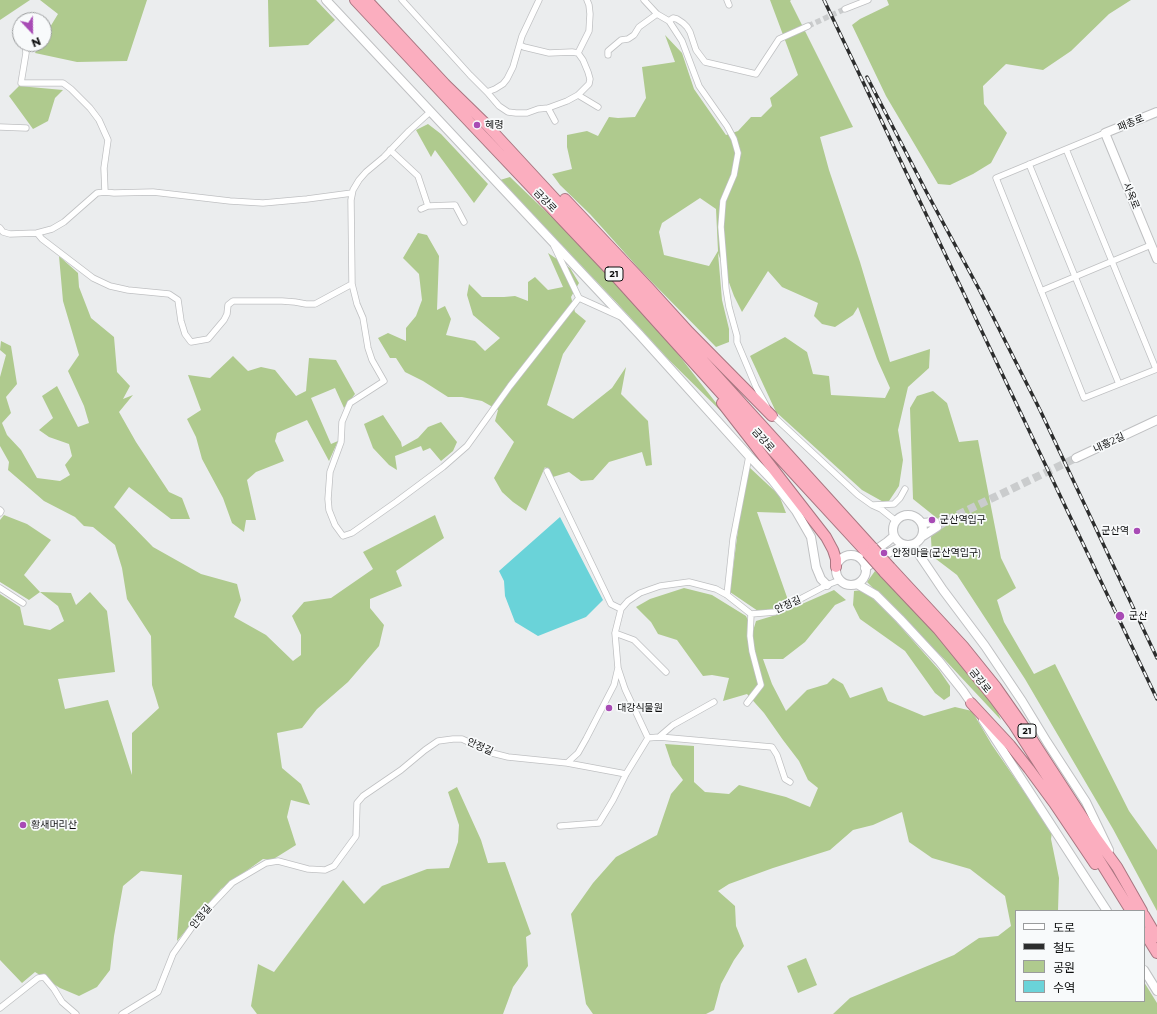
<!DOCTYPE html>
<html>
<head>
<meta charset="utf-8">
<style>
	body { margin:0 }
	#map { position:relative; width:1157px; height:1014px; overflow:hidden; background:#ebedee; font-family:Montserrat,"Noto Sans KR",sans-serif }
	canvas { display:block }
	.legend { position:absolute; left:1015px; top:910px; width:130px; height:92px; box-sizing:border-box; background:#f8fafb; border:1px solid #9a9c9d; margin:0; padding:5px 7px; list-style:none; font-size:12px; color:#0e0f0f }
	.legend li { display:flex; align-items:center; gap:8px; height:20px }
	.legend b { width:20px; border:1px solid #9a9c9d }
	.north { position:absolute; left:12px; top:12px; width:40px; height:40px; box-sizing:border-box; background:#f8fafb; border:1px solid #9a9c9d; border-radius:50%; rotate:158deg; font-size:11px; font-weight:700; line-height:16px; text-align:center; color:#0e0f0f }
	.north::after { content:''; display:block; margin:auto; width:14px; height:18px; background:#a84bb5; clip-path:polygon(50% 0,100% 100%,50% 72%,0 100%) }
</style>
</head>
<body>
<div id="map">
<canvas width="1157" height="1014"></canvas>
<ul class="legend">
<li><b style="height:5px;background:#fff"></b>도로</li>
<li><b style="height:5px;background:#2c2d2d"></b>철도</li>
<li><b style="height:11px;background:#afca8e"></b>공원</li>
<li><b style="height:11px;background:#6ad3d9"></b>수역</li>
</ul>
<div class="north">N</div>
</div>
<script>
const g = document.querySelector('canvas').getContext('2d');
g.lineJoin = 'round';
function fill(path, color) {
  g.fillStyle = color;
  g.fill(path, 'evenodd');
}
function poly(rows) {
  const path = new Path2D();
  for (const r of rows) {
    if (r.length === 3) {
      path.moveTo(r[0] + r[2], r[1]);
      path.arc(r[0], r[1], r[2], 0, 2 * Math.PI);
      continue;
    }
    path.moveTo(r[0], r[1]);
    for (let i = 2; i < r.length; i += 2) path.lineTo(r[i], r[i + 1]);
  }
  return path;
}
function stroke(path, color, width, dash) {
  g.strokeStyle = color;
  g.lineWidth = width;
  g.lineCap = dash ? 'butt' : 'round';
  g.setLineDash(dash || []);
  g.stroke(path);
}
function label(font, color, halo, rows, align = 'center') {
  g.font = font + ' Montserrat,"Noto Sans KR",sans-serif';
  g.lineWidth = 3.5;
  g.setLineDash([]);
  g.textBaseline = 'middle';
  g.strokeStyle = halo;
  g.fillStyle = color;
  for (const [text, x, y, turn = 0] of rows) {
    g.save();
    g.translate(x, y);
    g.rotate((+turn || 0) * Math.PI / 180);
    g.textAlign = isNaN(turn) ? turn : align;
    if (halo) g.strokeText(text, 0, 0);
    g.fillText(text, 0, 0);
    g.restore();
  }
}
const green = poly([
	[0,0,30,0,0,20],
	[40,0,147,0,127,61,77,62,35,53,40,44,44,44,44,37,58,14],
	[268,0,316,0,335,20,308,45,269,47],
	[770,0,791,0,790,1,853,127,820,137,829,170,860,262,890,362,930,349,929,368,908,387,898,430,903,460,899,486,887,504,862,490,776,412,750,356,785,337,807,352,813,374,829,376,831,395,885,398,890,388,877,359,858,307,853,315,835,327,822,324,814,316,818,303,782,287,768,271,742,312,734,296,718,253,722,300,729,329,729,342,716,347,641,271,590,214,560,185,552,174,572,169,567,147,567,135,587,131,598,136,609,117,618,118,635,117,646,98,642,67,675,62,665,35,682,53,694,89,726,135,738,131,751,117,761,117,772,106,770,98,798,75],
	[700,198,716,209,718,251,709,266,664,255,659,232,662,223],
	[887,0,1131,0,1109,14,1071,51,1043,70,1006,64,983,86,984,104,1007,133,991,163,973,174,950,185,938,184,886,96,852,25,860,19,889,5],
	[19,86,63,90,55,98,48,121,33,129,9,96],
	[428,124,441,134,488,184,474,203,435,150,431,157,416,130],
	[510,177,563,228,664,336,727,417,669,360,617,303,500,180],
	[418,233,427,235,439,256,437,310,445,306,451,319,446,335,475,341,485,351,500,338,473,315,467,295,469,284,482,297,504,297,515,296,528,301,528,282,535,277,548,290,563,287,548,253,570,268,579,283,571,297,575,312,586,321,563,354,547,405,573,419,612,388,626,367,621,394,648,421,652,465,646,466,642,452,609,462,593,480,581,481,569,472,553,477,545,467,526,511,513,502,502,492,494,478,514,442,495,421,498,410,482,401,462,397,448,397,423,381,405,372,396,358,390,358,378,338,388,333,406,341,406,328,416,316,422,300,419,274,403,258],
	[59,256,78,273,79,287,91,318,114,337,117,372,130,386,123,399,133,395,119,412,136,442,169,492,182,498,190,519,171,519,129,487,114,507,153,547,201,574,237,584,241,600,234,617,266,635,293,661,301,655,301,635,292,616,304,602,331,598,373,569,363,552,435,515,444,538,396,571,402,586,370,599,370,608,384,625,379,646,348,682,317,709,302,728,277,733,282,768,301,784,310,805,291,800,287,817,296,845,272,860,263,859,221,889,177,941,182,875,141,871,123,886,114,936,110,970,97,987,79,996,60,988,35,972,22,983,0,960,0,594,20,607,24,625,50,630,64,621,58,606,40,592,29,600,0,582,0,520,4,515,27,524,51,540,24,575,40,592,71,593,76,605,90,592,107,611,115,672,58,679,65,709,108,700,132,775,132,733,159,708,152,685,151,636,127,599,122,568,115,545,93,527,84,526,75,517,44,501,8,470,9,462,0,446,0,377,6,355,0,350,1,341,11,346,17,384,6,397,11,413,2,423,7,435,21,450,37,478,60,481,70,475,65,465,72,456,69,444,49,437,39,430,53,418,42,396,57,386,78,427,89,423,84,406,68,371,79,355,63,301],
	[233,356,248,371,261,367,275,370,296,396,306,391,309,358,336,360,355,394,344,408,335,388,311,398,331,444,338,441,329,461,307,420,277,433,275,441,284,461,256,472,247,480,256,520,246,520,244,532,232,523,223,498,202,459,196,437,187,419,201,410,188,375,210,378],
	[933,391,947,403,959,442,978,440,1001,558,1016,588,997,600,1004,622,1034,674,1055,664,1129,811,1157,850,1157,911,1113,829,1025,679,957,575,932,556,931,538,933,515,913,499,910,408,917,396],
	[383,415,401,442,402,447,418,438,428,427,441,422,457,442,453,451,441,461,430,448,423,451,421,446,395,456,397,470,389,465,373,448,364,424],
	[749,467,779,495,786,513,757,512,788,600,775,609,758,611,730,592,740,514],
	[875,571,925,621,995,706,1001,720,945,660,867,582],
	[684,588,712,595,746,616,753,631,756,621,779,614,834,590,846,600,835,605,805,642,783,659,763,659,772,684,786,711,807,690,827,684,833,678,843,684,850,698,882,687,888,701,924,716,955,707,972,711,992,745,1052,832,1051,839,1059,878,1058,911,1016,911,1016,1001,1144,1001,1144,982,1157,1003,1157,1014,833,1014,850,998,954,955,979,938,998,936,1011,926,1005,896,970,869,932,858,909,842,902,812,873,825,853,830,830,850,773,868,729,884,718,891,735,906,736,926,744,946,734,960,721,984,714,1010,706,1014,593,1014,586,1004,571,914,593,883,616,857,657,835,671,794,683,780,672,765,665,744,694,746,694,782,705,792,729,794,739,785,786,797,810,807,818,788,808,780,799,761,783,740,764,713,747,694,723,701,729,678,712,675,703,676,677,640,658,634,651,622,636,607,650,599],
	[863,590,884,608,939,670,950,686,950,696,944,700,935,693,905,651,860,619,853,605,854,591],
	[457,787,481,840,488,863,505,862,531,934,526,937,528,966,513,987,503,1014,257,1014,251,1006,258,964,274,972,343,880,364,904,382,886,427,869,449,868,458,842,459,825,448,792],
	[806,958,817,985,798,993,787,966]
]);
const water = poly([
	[560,517,603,600,586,617,538,636,515,622,505,596,504,581,499,571]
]);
const streetTunnel = poly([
	[808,26,845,9]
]);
const secondaryTunnel = poly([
	[937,527,953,517,1076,458]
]);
const street = poly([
	[402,0,470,75,487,92,499,106,508,112,516,113,527,113,538,109,548,108,567,101,578,95,589,84,590,79,588,72,583,60,578,53,589,31,590,14,589,5,587,0],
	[644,0,657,14,669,21,682,41,699,86,727,126,734,139,738,153,734,175,723,201,721,227,726,289,729,307,737,336,737,342,756,387,767,407],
	[727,0,729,5],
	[845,9,868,0],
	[669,21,673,18,677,19,683,23,687,27,690,32,696,50,705,62,756,74,779,39,808,26],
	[25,44,26,53,21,83,63,83,71,89,90,108,99,120,108,140,104,168,105,192],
	[520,45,524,47,549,53,572,52,578,53],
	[608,55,608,51,621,40,628,39,634,35,639,27,657,14],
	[487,92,495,89,503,84,507,79,513,67,522,36,539,0],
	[578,95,598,107],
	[548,108,555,121],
	[0,127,26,128],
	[1105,133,996,178,1084,398,1157,369],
	[1066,149,1156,369],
	[390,150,418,176,428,206],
	[1029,164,1119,384],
	[421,209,428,206,455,205,464,222],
	[0,228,3,232,10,234,37,233,42,239,93,278,110,286,128,290,169,294,178,300,181,321,185,334,191,342,208,339,224,320,227,314,228,305,233,301,282,301,295,302,306,304,315,304,352,284,351,200,353,190,359,180,366,172,384,157,409,131,430,112],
	[37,233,52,229,64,222,97,193,105,192,114,193,153,192,230,201,263,203,307,199,352,193],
	[554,246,579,298],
	[352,284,357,304,363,318,368,348,372,360,384,381,350,403,342,422,341,442,330,472,328,499,329,510,335,525,343,536,352,533,396,502,443,467,467,446,510,386,579,298,621,317],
	[1041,291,1151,245],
	[771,414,858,495,872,505,881,509,896,521],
	[547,471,611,604,621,609],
	[873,505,894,504,900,498,905,489],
	[0,510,1,511,0,513],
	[0,588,23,603],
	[727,595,733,539,749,456],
	[615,633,634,640,666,672],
	[618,668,625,689,648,738,659,737,772,747,777,755,785,779,790,782],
	[747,703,761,685,752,651,750,636,751,614],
	[659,737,673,725,714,702],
	[567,763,626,774],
	[560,826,599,823,613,800,626,774,648,738],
	[0,1008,38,978,44,977,54,989,62,1002,76,1014],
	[122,1014,158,992,173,954,197,920,232,883,266,863,278,861,308,869,325,870,334,866,356,836,357,803,363,796,401,770,425,750,438,741,453,739,462,739,492,753,508,757,567,763,578,753,586,739,614,685,618,668,615,633,621,609,628,601,640,593,660,586,689,582,716,589,727,595,751,614,775,612,787,606,827,585,840,580]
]);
const secondary = poly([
	[326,0,639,334,749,456,773,481,796,511,811,537,816,567,821,579,827,585],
	[1157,112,1105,133,1157,259],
	[1076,458,1157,420],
	[908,530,15],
	[922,523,935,522],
	[923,536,937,527],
	[913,545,918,553,943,590,985,646,1022,701,1047,742,1086,802,1109,850],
	[871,553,887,542,894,536],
	[851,570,15],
	[865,568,886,554,905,545],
	[857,584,876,595,900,619,939,661,963,691,974,707],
	[983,720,1107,911],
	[1144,970,1157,991]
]);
const highway = poly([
	[355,0,459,111,608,268,773,451,867,553],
	[367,0,445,84,485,123,640,291,873,548],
	[565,199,649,288,689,332,772,416],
	[722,403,826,537,833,550,836,559,836,567],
	[890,567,963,646,996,687,1024,727,1096,838,1117,867,1142,911],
	[884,572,938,629,994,698,1014,725,1050,781,1131,911],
	[971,703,1010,745,1029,769,1054,803,1095,864],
	[1144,915,1157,937],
	[1144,932,1157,953]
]);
const rail = poly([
	[824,0,1157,699],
	[867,77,927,193,980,291,1040,410,1157,658]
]);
const highwayBridge = poly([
	[873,548,890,567],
	[867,553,884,572]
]);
const markers = [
	[477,125,4,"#a84bb5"],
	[932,520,4,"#a84bb5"],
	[1137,531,4,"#a84bb5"],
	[884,553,4,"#a84bb5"],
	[1120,616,5,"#a84bb5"],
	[609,708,4,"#a84bb5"],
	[23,825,4,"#a84bb5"]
];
const shields = [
	[614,274,18],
	[1027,731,18]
];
const shieldNames = [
	["21",614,274],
	["21",1027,731]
];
const streetNames = [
	["패총로",1131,123,-22],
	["사옥로",1131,196,68],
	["금강로",545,201,46],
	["금강로",763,440,48],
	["내흥2길",1109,443,-25],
	["안정길",788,605,-24],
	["금강로",980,681,51],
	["안정길",480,747,24],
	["안정길",201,917,-50]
];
const poiNames = [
	["혜령",485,125],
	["군산역입구",940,520],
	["군산역",1129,531,"right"],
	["안정마을(군산역입구)",892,553],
	["군산",1129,616],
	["대강식물원",617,708],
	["황새머리산",31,825]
];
fill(green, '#afca8e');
fill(water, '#6ad3d9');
stroke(streetTunnel, '#cacccd', 5.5, [5.5, 3]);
stroke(secondaryTunnel, '#cacccd', 8, [8, 4]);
stroke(street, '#bfc0c2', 7);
stroke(secondary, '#bfc0c2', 10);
stroke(highway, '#a87681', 12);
stroke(street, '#fff', 5.5);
stroke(secondary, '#fff', 8);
stroke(highway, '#fbaebf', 10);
stroke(rail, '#2c2d2d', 3.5);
stroke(rail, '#f8fafb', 2, [6]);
stroke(highwayBridge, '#a87681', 12, []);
stroke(highwayBridge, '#fbaebf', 10);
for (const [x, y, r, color] of markers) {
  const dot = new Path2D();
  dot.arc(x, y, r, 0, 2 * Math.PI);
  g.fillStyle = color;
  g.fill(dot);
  stroke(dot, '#f8fafb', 1.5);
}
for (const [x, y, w] of shields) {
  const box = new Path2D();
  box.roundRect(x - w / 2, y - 7, w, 14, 3);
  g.fillStyle = '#f8fafb';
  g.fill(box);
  stroke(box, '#0e0f0f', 1);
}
label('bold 9px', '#0e0f0f', null, shieldNames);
label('10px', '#0e0f0f', '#f8fafb', streetNames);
label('10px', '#0e0f0f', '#f8fafb', poiNames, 'left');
</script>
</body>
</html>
